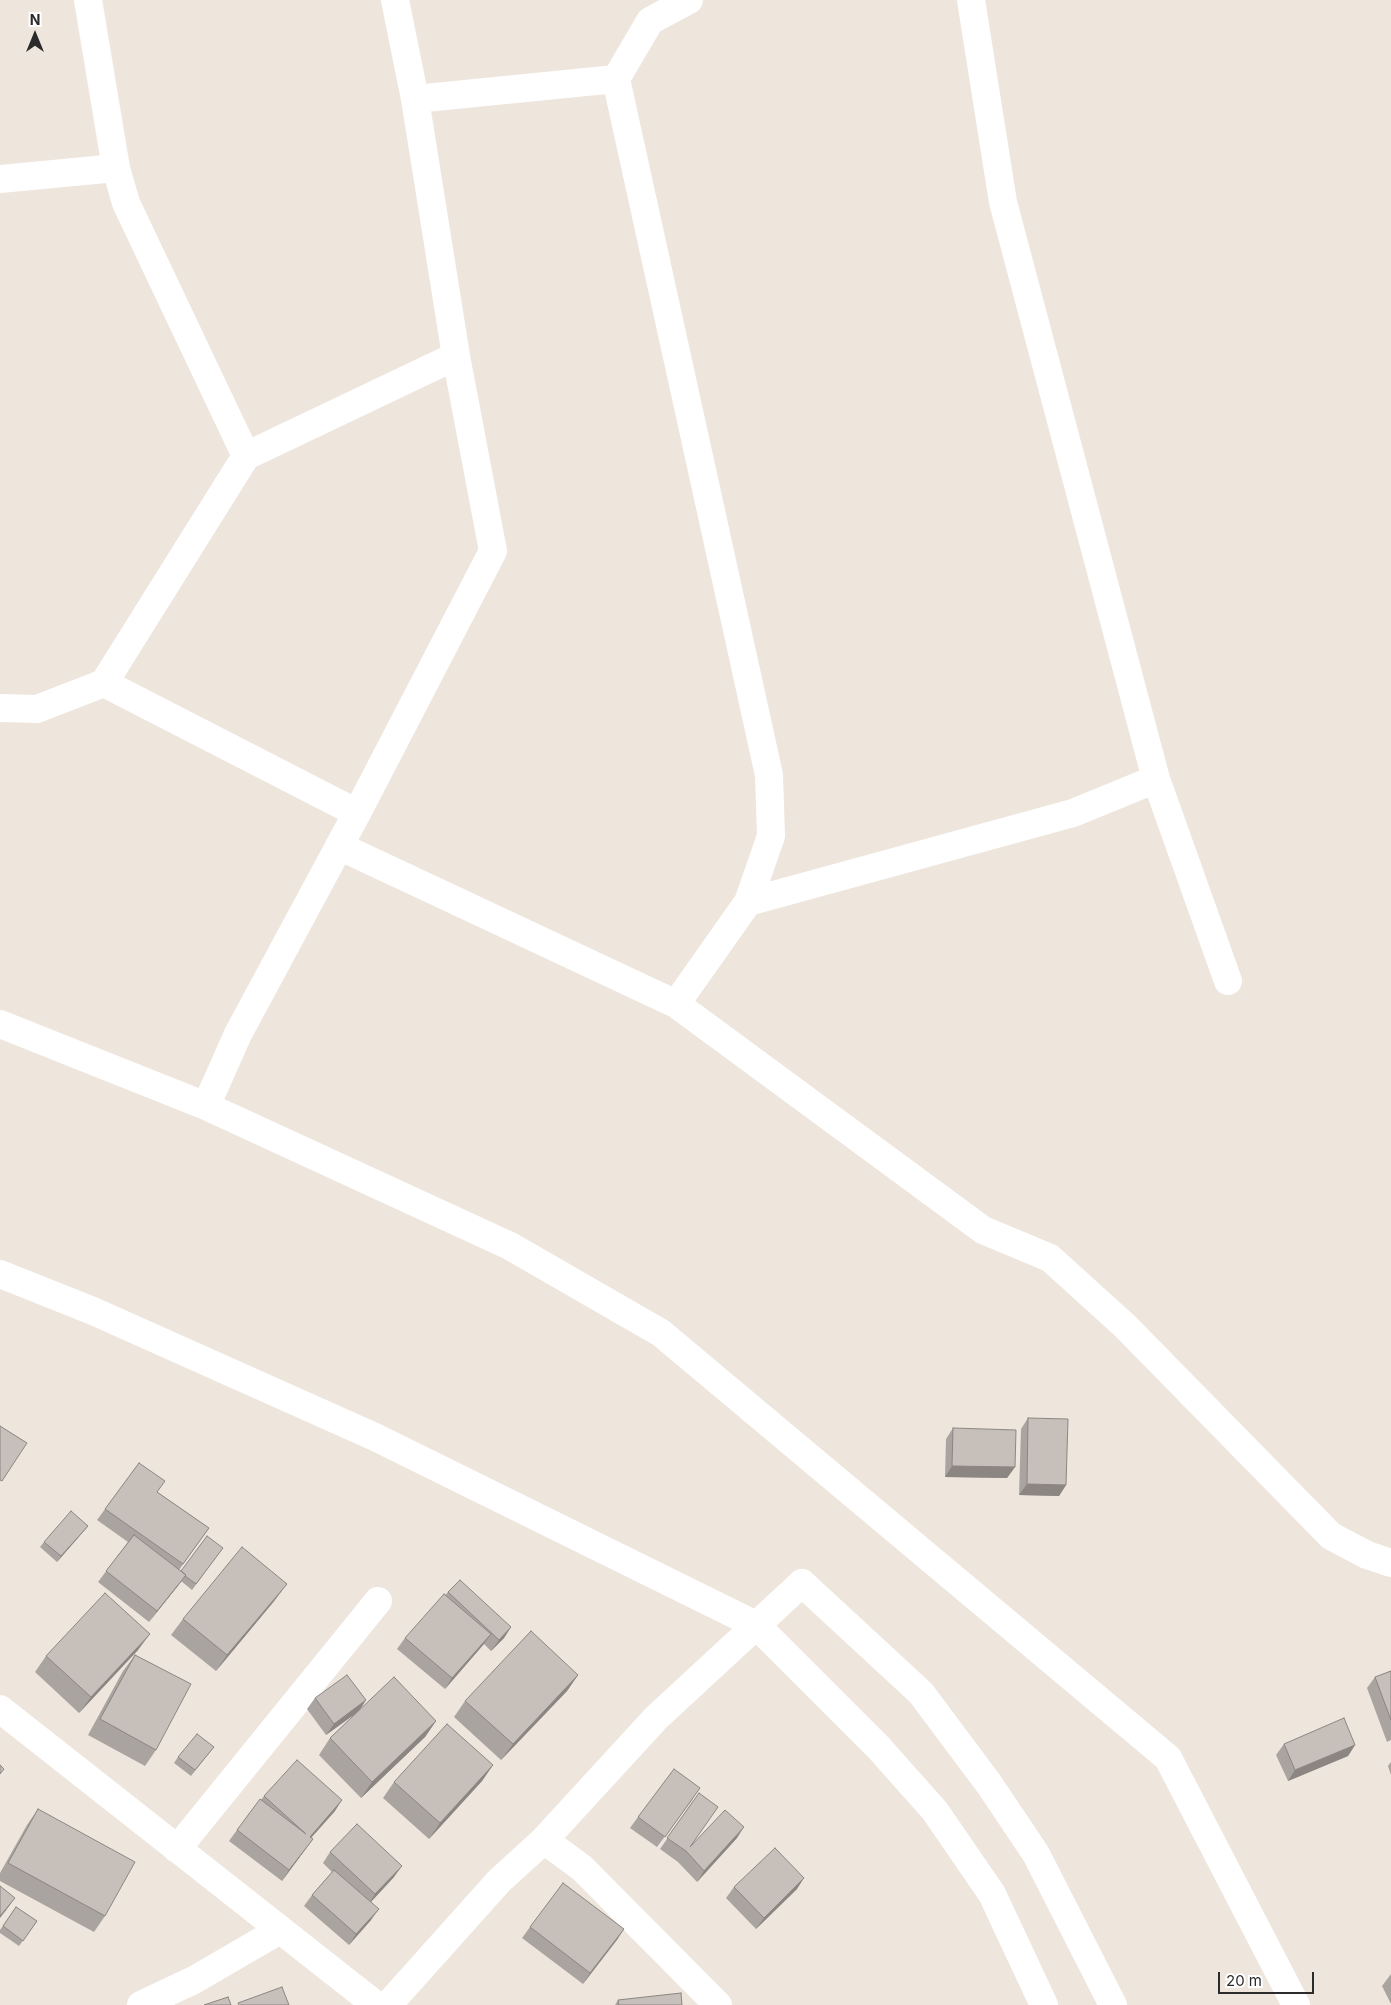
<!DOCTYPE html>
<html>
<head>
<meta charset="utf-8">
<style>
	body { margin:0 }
	#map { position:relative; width:1391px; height:2005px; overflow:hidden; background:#eee5dd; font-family:Inter,sans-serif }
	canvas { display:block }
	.north { position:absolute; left:10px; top:10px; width:50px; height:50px; -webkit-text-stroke:4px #fff; paint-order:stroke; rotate:0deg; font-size:14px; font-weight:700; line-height:20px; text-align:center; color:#2b2b2b }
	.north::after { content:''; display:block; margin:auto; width:18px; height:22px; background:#2b2b2b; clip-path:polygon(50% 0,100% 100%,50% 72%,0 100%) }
	.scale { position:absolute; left:1218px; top:1972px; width:96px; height:22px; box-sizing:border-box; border:2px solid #2b2b2b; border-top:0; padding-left:6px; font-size:15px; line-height:18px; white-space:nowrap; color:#2b2b2b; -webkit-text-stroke:4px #fff; paint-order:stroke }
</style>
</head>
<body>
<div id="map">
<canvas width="1391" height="2005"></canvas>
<div class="north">N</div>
<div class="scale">20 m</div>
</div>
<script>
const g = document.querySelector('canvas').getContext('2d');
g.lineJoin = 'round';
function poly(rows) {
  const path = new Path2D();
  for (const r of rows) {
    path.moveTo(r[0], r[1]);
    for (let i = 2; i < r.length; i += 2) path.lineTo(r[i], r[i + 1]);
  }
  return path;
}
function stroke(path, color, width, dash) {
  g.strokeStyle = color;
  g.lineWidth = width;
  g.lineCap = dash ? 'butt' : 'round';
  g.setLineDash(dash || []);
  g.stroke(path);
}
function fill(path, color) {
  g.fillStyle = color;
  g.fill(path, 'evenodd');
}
const minor = poly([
	[88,0,116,168,126,203,246,456],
	[616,79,769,775,771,836,748,902],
	[415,99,616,79,650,21,689,0],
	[0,179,116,168],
	[0,708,37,709,104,683],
	[1156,779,1228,981],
	[357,813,104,683,246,456,456,356,415,99,395,0],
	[339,846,676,1004,748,902,1073,813,1156,779,1003,202,971,0],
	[676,1004,983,1230,1050,1258,1125,1326,1331,1536,1367,1555,1391,1563],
	[0,1024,206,1106,510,1246,661,1333,1168,1758,1296,2005],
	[206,1106,238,1034,357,813,493,551,456,356],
	[0,1274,93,1311,375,1437,756,1625],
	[0,1709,376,2005],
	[544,1840,656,1718,802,1583],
	[177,1849,378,1601],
	[141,2005,194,1980,280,1930],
	[388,2005,499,1881,544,1840,582,1868,718,2005]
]);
const tertiary = poly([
	[802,1583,921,1693,989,1784,1036,1854,1113,2005],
	[756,1625,879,1748,935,1811,992,1894,1044,2005]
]);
const wall = poly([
	[1028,1418,1066,1485,1059,1496,1019,1495,1021,1429],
	[953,1428,1015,1467,1007,1478,945,1477,946,1439],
	[139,1463,157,1492,209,1528,179,1570,181,1571,223,1548,192,1590,181,1581,149,1622,98,1582,128,1542,97,1520],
	[88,1526,57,1562,40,1547,44,1542],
	[448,1592,511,1627,504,1638,491,1651,484,1644,445,1689,397,1649,405,1638],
	[275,1600,216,1671,171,1635,183,1619],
	[138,1650,79,1713,35,1672,46,1656],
	[135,1655,156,1750,145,1766,88,1735,123,1671],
	[1391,1671,1391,1740,1387,1742,1367,1688,1375,1677],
	[578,1675,567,1691,501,1760,454,1717,465,1701],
	[315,1698,366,1700,359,1711,436,1721,425,1737,361,1798,319,1755,330,1738,358,1712,326,1735,307,1709],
	[1284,1744,1355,1745,1348,1756,1288,1781,1276,1755],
	[214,1747,191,1776,174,1763,178,1757],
	[1391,1762,1391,1775,1388,1766],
	[493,1765,482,1781,429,1839,383,1798,394,1782],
	[699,1793,690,1847,737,1838,697,1882,678,1862,660,1849],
	[264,1796,335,1811,311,1838,313,1839,282,1881,229,1841,237,1830],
	[693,1799,657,1847,630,1828,638,1817],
	[38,1809,105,1916,94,1932,0,1881,0,1873,27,1825],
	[330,1852,394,1877,371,1902,371,1920,349,1945,304,1906,312,1895,332,1872,323,1863],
	[734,1887,797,1889,756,1929,726,1898],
	[16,1907,37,1921,19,1946,0,1933,0,1930],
	[530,1927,624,1929,583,1984,522,1938],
	[1391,1974,1391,2004,1382,1986],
	[618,2000,682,2005,615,2005]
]);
const shadedWall = poly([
	[952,1466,1015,1467,1007,1478,945,1477],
	[1027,1484,1066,1485,1059,1496,1019,1495],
	[88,1526,84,1531,57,1562,61,1556],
	[186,1575,178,1586,149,1622,157,1611],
	[287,1584,275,1600,216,1671,227,1655],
	[511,1627,504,1638,491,1651,499,1640],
	[150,1634,138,1650,79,1713,91,1697],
	[491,1634,483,1645,445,1689,452,1678],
	[578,1675,567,1691,501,1760,513,1744],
	[366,1700,359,1711,326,1735,334,1724],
	[436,1721,425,1737,361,1798,372,1782],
	[1355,1745,1348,1756,1288,1781,1295,1770],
	[493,1765,482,1781,429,1839,440,1823],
	[342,1800,335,1811,302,1848,310,1837],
	[744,1827,737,1838,697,1882,704,1871],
	[313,1839,305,1850,282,1881,289,1870],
	[402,1866,394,1877,368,1905,375,1894],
	[804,1878,797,1889,756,1929,764,1918],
	[15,1898,7,1909,0,1918,0,1916],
	[379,1909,371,1920,349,1945,356,1934],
	[624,1929,617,1940,583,1984,590,1973]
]);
const building = poly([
	[1028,1418,1068,1419,1066,1485,1027,1484,1028,1418],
	[0,1426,27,1443,2,1481,0,1480,0,1426],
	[953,1428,1016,1430,1015,1467,952,1466,953,1428],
	[139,1463,165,1481,157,1492,209,1528,183,1564,105,1509,139,1463],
	[71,1511,88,1526,61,1556,44,1542,71,1511],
	[134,1535,186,1575,157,1611,106,1571,134,1535],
	[207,1536,223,1548,196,1584,185,1576,186,1575,181,1571,207,1536],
	[242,1547,287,1584,227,1655,183,1619,242,1547],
	[460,1580,511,1627,499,1640,448,1592,460,1580],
	[105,1593,150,1634,91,1697,46,1656,105,1593],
	[444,1594,491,1634,452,1678,405,1638,444,1594],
	[531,1631,578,1675,513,1744,465,1701,531,1631],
	[135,1655,191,1684,156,1750,100,1719,135,1655],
	[1391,1671,1391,1720,1375,1677,1391,1671],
	[347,1675,366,1700,334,1724,315,1698,347,1675],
	[394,1677,436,1721,372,1782,330,1738,394,1677],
	[1344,1718,1355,1745,1295,1770,1284,1744,1344,1718],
	[447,1724,493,1765,440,1823,394,1782,447,1724],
	[197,1734,214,1747,195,1770,178,1757,197,1734],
	[297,1760,342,1800,310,1837,313,1839,289,1870,237,1830,260,1799,306,1834,264,1796,297,1760],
	[0,1765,4,1769,0,1774,0,1765],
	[674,1769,700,1788,665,1837,638,1817,674,1769],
	[699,1793,718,1807,690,1847,725,1810,744,1827,704,1871,686,1851,667,1838,699,1793],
	[38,1809,135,1862,105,1916,8,1863,38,1809],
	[357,1824,402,1866,375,1894,330,1852,357,1824],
	[775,1848,804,1878,764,1918,734,1887,775,1848],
	[334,1870,379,1909,356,1934,312,1895,334,1870],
	[563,1883,624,1929,590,1973,530,1927,563,1883],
	[0,1886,15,1898,0,1916,0,1886],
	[16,1907,37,1921,23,1941,3,1926,16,1907],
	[282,1987,289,2005,239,2005,238,2003,282,1987],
	[681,1993,682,2005,619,2005,618,2000,681,1993],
	[228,1997,231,2005,204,2005,228,1997]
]);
stroke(minor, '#fff', 28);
stroke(tertiary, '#fff', 28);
fill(wall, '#aaa4a0');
fill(shadedWall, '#8b8682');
fill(building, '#c6bfba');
stroke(building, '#8b8682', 1);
</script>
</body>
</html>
